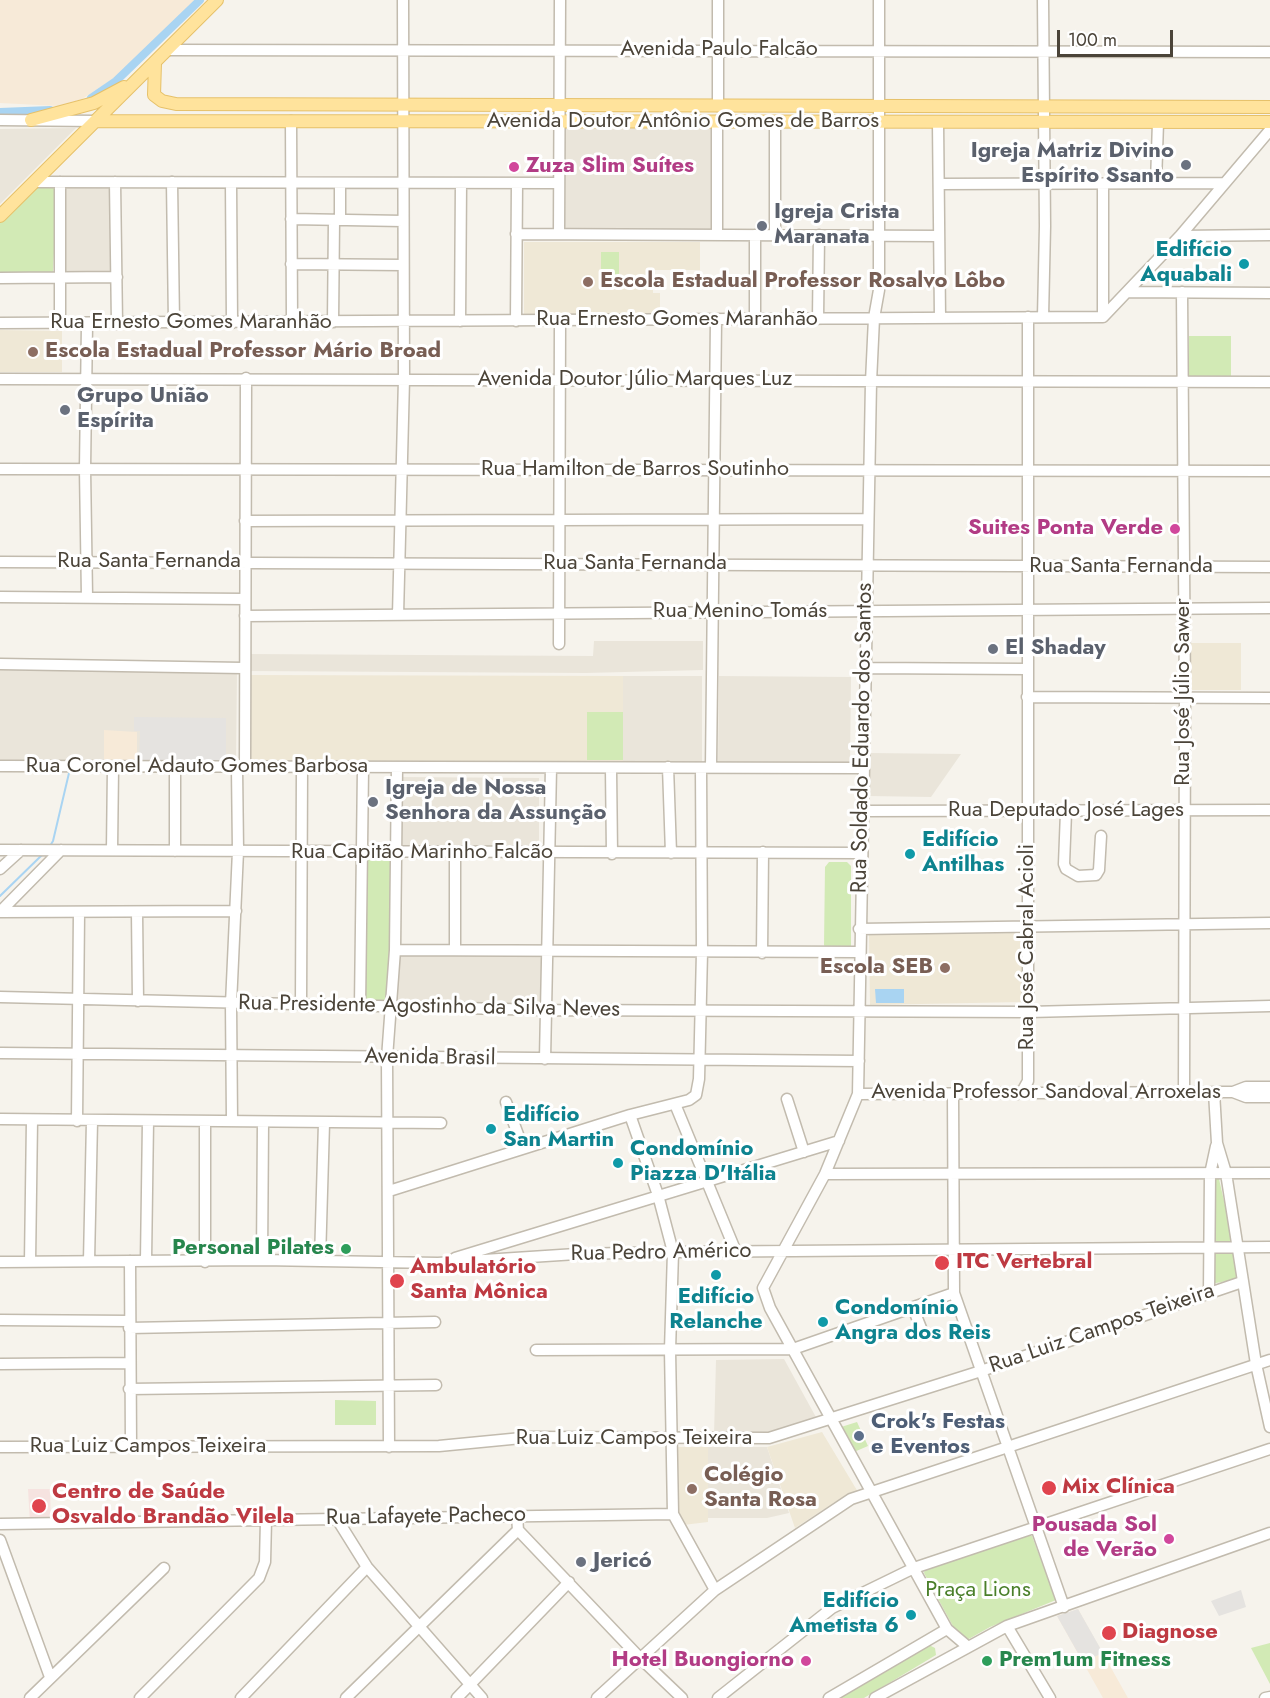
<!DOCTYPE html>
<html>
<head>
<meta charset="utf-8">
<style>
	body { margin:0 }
	#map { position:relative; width:1270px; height:1698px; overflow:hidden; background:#f6f3ec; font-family:Jost,sans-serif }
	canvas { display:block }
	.scale { position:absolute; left:1057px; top:30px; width:116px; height:27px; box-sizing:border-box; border:3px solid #4b4439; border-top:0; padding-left:8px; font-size:18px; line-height:21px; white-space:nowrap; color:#4b4439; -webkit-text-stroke:4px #fff; paint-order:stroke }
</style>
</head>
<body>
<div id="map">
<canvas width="1270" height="1698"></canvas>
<div class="scale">100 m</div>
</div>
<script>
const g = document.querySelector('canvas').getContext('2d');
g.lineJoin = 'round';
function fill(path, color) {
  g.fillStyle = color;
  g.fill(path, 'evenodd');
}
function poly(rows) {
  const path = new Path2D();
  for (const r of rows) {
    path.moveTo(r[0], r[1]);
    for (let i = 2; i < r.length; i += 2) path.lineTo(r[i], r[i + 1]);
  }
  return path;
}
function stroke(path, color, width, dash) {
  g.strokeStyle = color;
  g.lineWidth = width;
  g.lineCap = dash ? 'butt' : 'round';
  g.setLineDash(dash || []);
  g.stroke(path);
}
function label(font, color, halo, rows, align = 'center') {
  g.font = font + ' Jost,sans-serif';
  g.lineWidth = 6;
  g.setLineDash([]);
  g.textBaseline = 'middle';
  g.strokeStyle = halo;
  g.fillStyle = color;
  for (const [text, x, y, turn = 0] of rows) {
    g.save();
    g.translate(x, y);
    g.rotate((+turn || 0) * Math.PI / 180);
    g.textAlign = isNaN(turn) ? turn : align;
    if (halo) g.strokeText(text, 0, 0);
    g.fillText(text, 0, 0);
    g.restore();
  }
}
const residential = poly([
	[559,121,717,121,717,235,559,234],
	[76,128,0,204,0,129],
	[62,186,111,187,111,274,61,274],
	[594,641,703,641,703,670,586,673,245,671,247,654,593,656],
	[0,670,237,671,236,762,137,762,105,730,104,762,0,761],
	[623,676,702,676,702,763,623,763],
	[719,676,851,677,850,764,718,764],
	[869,753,961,754,931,797,869,796],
	[400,777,539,778,539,846,399,845],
	[397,953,542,956,541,1006,396,1003],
	[784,1359,817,1419,765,1436,714,1435,716,1360],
	[708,1447,767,1447,789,1513,767,1518,708,1518]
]);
const commercial = poly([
	[0,0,195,0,113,79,82,99,58,106,0,103],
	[104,730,137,732,137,762,104,762],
	[1078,1609,1128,1698,1103,1698,1057,1616]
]);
const education = poly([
	[524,242,700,242,700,270,653,270,653,293,660,293,660,315,524,315],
	[0,330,62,331,62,372,0,372],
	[1187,643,1241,643,1241,690,1187,690],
	[246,675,623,676,623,763,245,761],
	[1021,933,1022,1002,870,1005,869,934],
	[822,1432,858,1492,835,1502,795,1528,767,1447],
	[677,1447,708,1447,708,1522,683,1525,679,1518]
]);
const medical = poly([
	[28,1489,50,1489,51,1523,30,1523]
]);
const green = poly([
	[43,174,58,181,53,271,58,278,0,278,0,216],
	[601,252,619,252,619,283,601,283],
	[1189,336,1231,336,1231,376,1189,377],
	[587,712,623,712,623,760,587,760],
	[396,851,391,1008,360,1006,361,852],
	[829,862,847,862,851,866,851,947,827,950,824,945,825,867],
	[1214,1178,1219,1179,1233,1240,1222,1245,1212,1242],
	[1211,1254,1234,1254,1237,1279,1211,1284],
	[335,1400,376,1401,376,1425,335,1425],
	[857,1422,868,1446,854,1452,841,1427],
	[1029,1535,1032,1536,1056,1600,990,1627,967,1640,960,1639,924,1573,925,1569],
	[1270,1643,1270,1684,1251,1648],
	[929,1645,935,1648,936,1655,864,1698,840,1698]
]);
const parking = poly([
	[134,717,226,718,226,760,139,760,140,731,134,731],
	[1241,1590,1246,1607,1219,1616,1211,1601],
	[1078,1609,1103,1653,1083,1662,1057,1616]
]);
const water = poly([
	[875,989,904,989,904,1003,876,1003]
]);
const stream = poly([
	[50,846,53,841,69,773],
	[0,896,43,854]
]);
const canal = poly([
	[91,98,116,81,200,0],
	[0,112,50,110]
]);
const minor = poly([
	[718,0,718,106],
	[879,0,879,290,874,318,871,382,858,1094,825,1174,763,1288,770,1308,947,1629,967,1646],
	[1043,0,1045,226,1043,317],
	[168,50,1270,52],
	[0,120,96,121],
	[291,121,292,322],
	[938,122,940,318],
	[35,182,558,183],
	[60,182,60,324],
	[115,182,117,324],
	[172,182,174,323],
	[231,183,232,323],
	[340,183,340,220],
	[1156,183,1158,122],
	[939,184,1224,183],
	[1103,184,1103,317],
	[291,219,403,221],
	[516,234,939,236],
	[559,234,560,0],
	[717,235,717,121],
	[755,235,755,319],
	[775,235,775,122],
	[1180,236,1270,235],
	[291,264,403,265],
	[0,278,117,277],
	[1127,292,1270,293],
	[1182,292,1185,699,1184,1092],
	[818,319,819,235],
	[460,321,461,183],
	[516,321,517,183],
	[333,322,334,220],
	[0,323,1103,317,1180,236,1270,130],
	[0,379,1270,382],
	[0,469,1270,471],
	[245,521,868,519],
	[0,562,1270,567],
	[0,597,245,599],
	[87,597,85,469,87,324],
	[398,615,404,379,403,0],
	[245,616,1270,608],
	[559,644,560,321],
	[0,664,243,668],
	[864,668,1027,669],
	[1027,697,1270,698],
	[0,766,862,768],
	[668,767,671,853],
	[711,767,716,320],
	[175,768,175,851],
	[245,768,246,378],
	[611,769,612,854],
	[861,811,1270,810],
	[1066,812,1064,864,1066,869,1078,876,1096,875,1099,870,1101,836],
	[0,850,861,853],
	[112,850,113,767],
	[0,869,21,850],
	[0,912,236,911],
	[0,912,61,850],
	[137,912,138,1001],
	[859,929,1270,923],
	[395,950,858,952],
	[455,950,455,853],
	[762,953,763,852],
	[0,997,545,1010,1029,1012,1270,1006],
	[301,1004,302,768],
	[360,1006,363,768],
	[0,1053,859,1061],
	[545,1059,551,768],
	[1214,1092,1217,1143,1226,1173,1256,1364,1270,1427],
	[1233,1092,1246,1097,1270,1097],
	[858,1094,1214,1092,1233,1092,1246,1087,1270,1087],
	[953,1094,954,1293,1064,1607],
	[1017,1094,1023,1090,1028,1081,1028,317],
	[787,1099,804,1152],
	[506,1102,523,1148],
	[675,1104,736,1252],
	[630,1115,658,1195,673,1252,670,1350,673,1514,715,1590],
	[0,1119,441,1123],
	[77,1121,79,913],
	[232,1121,231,1004,238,851,237,768],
	[205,1122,205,1262],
	[825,1174,1270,1173],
	[389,1191,630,1115,689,1100,696,1095,699,1079,702,952,701,768],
	[455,1258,839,1141],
	[146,1260,148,1121],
	[262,1260,263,1122],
	[320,1260,324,1123],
	[89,1261,92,1121],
	[130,1261,131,1447],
	[0,1262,262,1260,438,1263,576,1254,673,1252,1270,1247],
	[30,1262,32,1120],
	[1209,1292,1210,1174,1216,1146],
	[913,1308,923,1333],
	[0,1320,129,1321],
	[129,1328,435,1322],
	[536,1350,793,1349,954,1293],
	[0,1364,129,1363],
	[129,1389,436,1385],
	[0,1447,439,1446,532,1437,769,1438,981,1371,1242,1282],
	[389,1447,387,1058,395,950,397,768],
	[517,1516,518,1530,640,1658,682,1698],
	[337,1519,367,1567,482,1698],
	[0,1524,673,1514],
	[0,1540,50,1677],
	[1007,1626,1050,1698],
	[30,1698,164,1568],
	[140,1698,259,1578,265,1562,266,1520],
	[241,1698,367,1567],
	[346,1698,518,1530],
	[457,1698,569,1582],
	[597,1698,715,1590,851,1499,1270,1360],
	[718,1698,832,1608,914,1568,1270,1449],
	[829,1698,947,1629],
	[875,1698,1007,1626,1270,1533],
	[1265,1698,1270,1697]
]);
const major = poly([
	[155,63,154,95,162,101,176,104,1270,107],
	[31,120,94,103,124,87],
	[96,121,1270,122],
	[0,216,217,0]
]);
const markers = [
	[1186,165,6,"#6b7280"],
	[514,167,6,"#d1479c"],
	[762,226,6,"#6b7280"],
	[1244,264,6,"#0f9aa8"],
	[588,282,6,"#8d6e63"],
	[33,352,6,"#8d6e63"],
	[65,410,6,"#6b7280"],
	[1175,529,6,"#d1479c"],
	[993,649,6,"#6b7280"],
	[373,802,6,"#6b7280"],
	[910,854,6,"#0f9aa8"],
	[945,968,6,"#8d6e63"],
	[491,1129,6,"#0f9aa8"],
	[618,1163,6,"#0f9aa8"],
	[346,1249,6,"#2e9e5b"],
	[942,1263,8,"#e0444e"],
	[716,1275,6,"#0f9aa8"],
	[397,1281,8,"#e0444e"],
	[823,1322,6,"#0f9aa8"],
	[859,1436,6,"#5c6f8a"],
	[1049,1488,8,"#e0444e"],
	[692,1489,6,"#8d6e63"],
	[39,1506,8,"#e0444e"],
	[1169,1539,6,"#d1479c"],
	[581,1562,6,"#6b7280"],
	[911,1615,6,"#0f9aa8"],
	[1109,1633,8,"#e0444e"],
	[806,1661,6,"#d1479c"],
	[987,1661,6,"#2e9e5b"]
];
const streetNames = [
	["Avenida Paulo Falcão",719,50],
	["Avenida Doutor Antônio Gomes de Barros",683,122],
	["Rua Ernesto Gomes Maranhão",677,320],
	["Rua Ernesto Gomes Maranhão",191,323],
	["Avenida Doutor Júlio Marques Luz",635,380],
	["Rua Hamilton de Barros Soutinho",635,470],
	["Rua Santa Fernanda",149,562],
	["Rua Santa Fernanda",635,564],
	["Rua Santa Fernanda",1121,567],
	["Rua Menino Tomás",740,612],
	["Rua José Júlio Sawer",1184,692,-90],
	["Rua Soldado Eduardo dos Santos",863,738,-89],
	["Rua Coronel Adauto Gomes Barbosa",197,767],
	["Rua Deputado José Lages",1066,811],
	["Rua Capitão Marinho Falcão",422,853],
	["Rua José Cabral Acioli",1028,947,-90],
	["Rua Presidente Agostinho da Silva Neves",429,1007,1],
	["Avenida Brasil",430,1058,1],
	["Avenida Professor Sandoval Arroxelas",1046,1093],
	["Rua Pedro Américo",661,1253,-1],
	["Rua Luiz Campos Teixeira",1102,1329,-19],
	["Rua Luiz Campos Teixeira",634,1439],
	["Rua Luiz Campos Teixeira",148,1447],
	["Rua Lafayete Pacheco",426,1517,-1]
];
const worshipNames = [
	["Igreja Matriz Divino",1174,152,"right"],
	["Espírito Ssanto",1174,177,"right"],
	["Igreja Crista",774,213],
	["Maranata",774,238],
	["Grupo União",77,397],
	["Espírita",77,422],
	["El Shaday",1005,649],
	["Igreja de Nossa",385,789],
	["Senhora da Assunção",385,814],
	["Jericó",593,1562]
];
const hotelNames = [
	["Zuza Slim Suítes",526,167,"left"],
	["Suites Ponta Verde",1163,529],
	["Pousada Sol",1157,1526],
	["de Verão",1157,1551],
	["Hotel Buongiorno",794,1661]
];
const cultureNames = [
	["Edifício",1232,251,"right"],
	["Aquabali",1232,276,"right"],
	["Edifício",922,841],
	["Antilhas",922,866],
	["Edifício",503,1116],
	["San Martin",503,1141],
	["Condomínio",630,1150],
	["Piazza D'Itália",630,1175],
	["Edifício",716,1298,"center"],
	["Relanche",716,1323,"center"],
	["Condomínio",835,1309],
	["Angra dos Reis",835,1334],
	["Edifício",899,1602,"right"],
	["Ametista 6",899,1627,"right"]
];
const educationNames = [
	["Escola Estadual Professor Rosalvo Lôbo",600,282],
	["Escola Estadual Professor Mário Broad",45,352],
	["Escola SEB",933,968,"right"],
	["Colégio",704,1476],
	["Santa Rosa",704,1501]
];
const leisureNames = [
	["Personal Pilates",334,1249],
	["Prem1um Fitness",999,1661,"left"]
];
const healthNames = [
	["ITC Vertebral",956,1263],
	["Ambulatório",410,1268],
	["Santa Mônica",410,1293],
	["Mix Clínica",1062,1488],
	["Centro de Saúde",52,1493],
	["Osvaldo Brandão Vilela",52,1518],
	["Diagnose",1122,1633]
];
const serviceNames = [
	["Crok's Festas",871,1423],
	["e Eventos",871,1448]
];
const parkNames = [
	["Praça Lions",978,1591]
];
fill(residential, '#eae5da');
fill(commercial, '#f7ead8');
fill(education, '#efe8d6');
fill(medical, '#f6e3e0');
fill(green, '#d2eab5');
fill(parking, '#e5e3e0');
fill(water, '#a9d4f2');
stroke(stream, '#a9d4f2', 2);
stroke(canal, '#a9d4f2', 8);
stroke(minor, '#c2bbae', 13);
stroke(major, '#e6c16a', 14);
stroke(minor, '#fff', 10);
stroke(major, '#ffe39c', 12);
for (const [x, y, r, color] of markers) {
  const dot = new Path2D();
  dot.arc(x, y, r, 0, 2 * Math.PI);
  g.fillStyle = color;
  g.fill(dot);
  stroke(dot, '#fff', 2);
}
label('22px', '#4b4439', '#fff', streetNames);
label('bold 22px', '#5b616d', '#fff', worshipNames, 'left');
label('bold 22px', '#b23c85', '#fff', hotelNames, 'right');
label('bold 22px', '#0d838f', '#fff', cultureNames, 'left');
label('bold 22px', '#785e54', '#fff', educationNames, 'left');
label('bold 22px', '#27864d', '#fff', leisureNames, 'right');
label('bold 22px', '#be3a42', '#fff', healthNames, 'left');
label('bold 22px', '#4e5e75', '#fff', serviceNames, 'left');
label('22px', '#4a7f2a', '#fff', parkNames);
</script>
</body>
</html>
